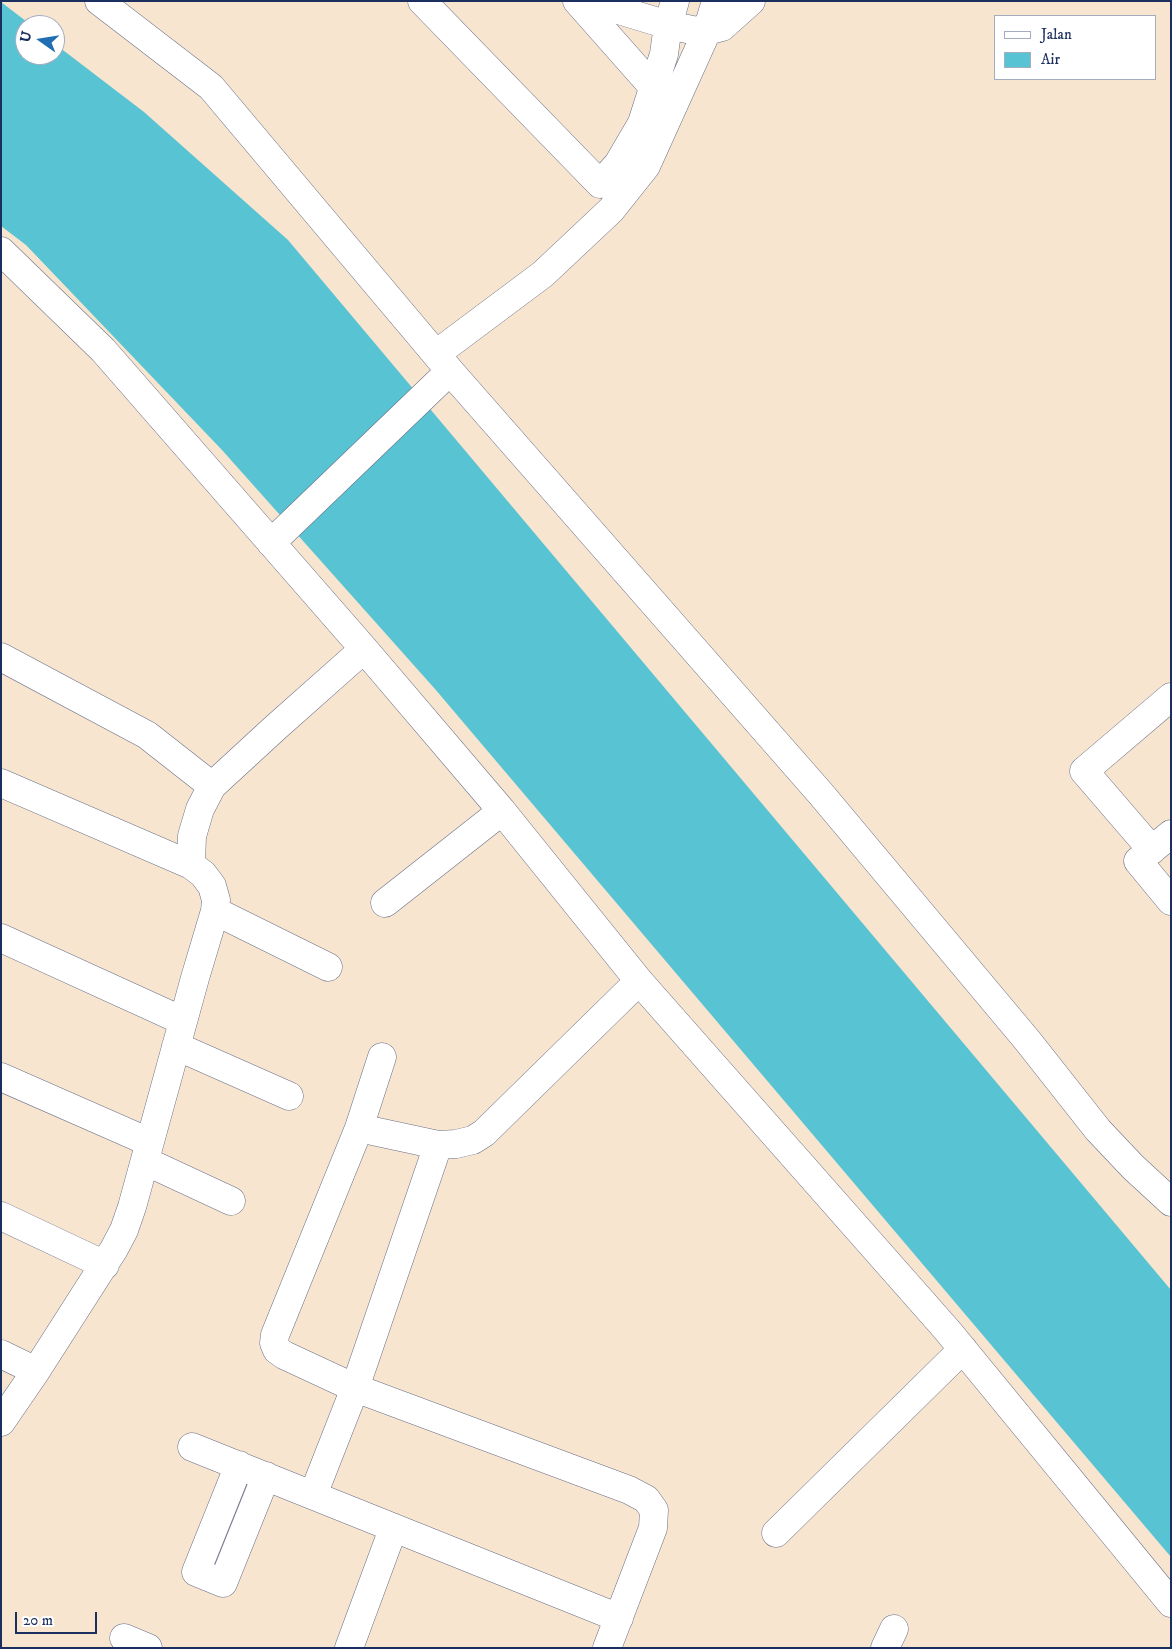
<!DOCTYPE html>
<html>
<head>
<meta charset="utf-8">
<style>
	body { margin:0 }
	#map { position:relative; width:1172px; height:1649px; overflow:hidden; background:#f7e5d0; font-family:"IM FELL DW Pica",serif }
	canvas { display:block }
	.frame { position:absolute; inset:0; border:2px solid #1b2f5e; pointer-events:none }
	.legend { position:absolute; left:994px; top:15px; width:162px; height:65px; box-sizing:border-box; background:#fff; border:1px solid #a4acbf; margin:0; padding:6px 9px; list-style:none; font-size:15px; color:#1b2f5e }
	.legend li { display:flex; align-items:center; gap:10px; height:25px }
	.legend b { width:25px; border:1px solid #a4acbf }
	.north { position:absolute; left:15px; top:15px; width:50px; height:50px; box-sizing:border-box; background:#fff; border:1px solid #a4acbf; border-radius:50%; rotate:283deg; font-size:14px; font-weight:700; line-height:20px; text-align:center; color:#1b2f5e }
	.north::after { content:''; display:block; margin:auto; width:18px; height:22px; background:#1f6fb2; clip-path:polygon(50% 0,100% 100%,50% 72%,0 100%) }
	.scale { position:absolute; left:15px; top:1612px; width:82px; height:22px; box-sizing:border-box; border:2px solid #1b2f5e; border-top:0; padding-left:6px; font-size:15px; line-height:18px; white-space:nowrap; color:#1b2f5e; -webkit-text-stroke:4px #fff; paint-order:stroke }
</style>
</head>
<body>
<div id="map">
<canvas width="1172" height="1649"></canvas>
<div class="frame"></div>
<ul class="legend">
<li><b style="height:6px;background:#fff"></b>Jalan</li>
<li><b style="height:14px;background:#58c3d2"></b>Air</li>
</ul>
<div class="north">U</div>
<div class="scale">20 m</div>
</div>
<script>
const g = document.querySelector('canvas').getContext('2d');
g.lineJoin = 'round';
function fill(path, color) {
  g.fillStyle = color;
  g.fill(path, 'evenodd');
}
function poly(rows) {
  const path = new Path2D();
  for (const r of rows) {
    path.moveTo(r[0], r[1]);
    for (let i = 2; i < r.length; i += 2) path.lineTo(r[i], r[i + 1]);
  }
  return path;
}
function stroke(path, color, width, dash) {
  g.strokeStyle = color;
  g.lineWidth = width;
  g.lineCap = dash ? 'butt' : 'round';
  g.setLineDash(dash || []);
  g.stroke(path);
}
const water = poly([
	[1,2,31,25,25,25,25,55,55,55,55,44,144,112,288,240,1171,1290,1171,1557,435,689,222,450,26,245,1,226]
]);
const street = poly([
	[99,1,211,87,450,371,821,794,1027,1040,1098,1130,1133,1167,1171,1202],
	[422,1,600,184,618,164,642,123,664,54,668,25,675,1],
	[577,1,653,87],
	[589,1,668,25,692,30,707,31,722,27,751,1],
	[1,251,103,350,364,649,502,811,639,981,947,1330,1171,1603],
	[436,354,543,274,611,210,646,166,707,31,716,1],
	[271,543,450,371],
	[1,657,147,735,212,786],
	[1,783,191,865],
	[1171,834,1138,861,1171,901],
	[1152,850,1084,771,1171,697],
	[385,903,502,811],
	[215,911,328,967],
	[1,938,183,1021],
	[176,1046,289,1096],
	[382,1057,359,1128,275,1335,274,1343,277,1350,284,1355,355,1388,629,1490,646,1499,654,1510,653,1528,607,1648],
	[1,1077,149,1142],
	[359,1128,438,1145],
	[145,1161,231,1201],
	[1,1216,105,1265],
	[1,1354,36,1371],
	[1,1422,36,1371,114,1249,124,1230,132,1207,195,978,215,911,216,900,212,886,203,874,191,865,192,836,200,809,212,786,275,728,364,649],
	[192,1447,619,1618],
	[239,1465,196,1572,223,1583,266,1476],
	[313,1495,355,1388,438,1145,456,1144,473,1140,484,1133,639,981],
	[776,1533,963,1349],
	[124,1638,148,1648],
	[349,1648,393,1529],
	[885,1648,894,1629]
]);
fill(water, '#58c3d2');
stroke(street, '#686f86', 29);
stroke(street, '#fff', 28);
</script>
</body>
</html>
